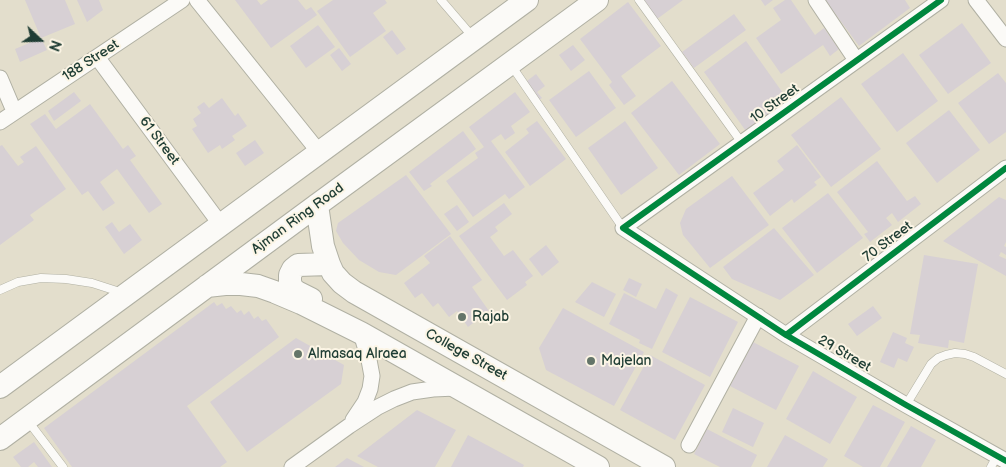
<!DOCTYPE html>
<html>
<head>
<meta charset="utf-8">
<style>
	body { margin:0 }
	#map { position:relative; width:1006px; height:467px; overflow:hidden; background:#e3decc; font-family:"Balsamiq Sans",sans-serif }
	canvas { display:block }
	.north { position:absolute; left:15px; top:15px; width:50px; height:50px; -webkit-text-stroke:4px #fcf5e5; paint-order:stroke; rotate:111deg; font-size:14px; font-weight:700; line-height:20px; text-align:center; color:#1f3d34 }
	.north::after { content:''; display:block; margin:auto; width:18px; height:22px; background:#1f3d34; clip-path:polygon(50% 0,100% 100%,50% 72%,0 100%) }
</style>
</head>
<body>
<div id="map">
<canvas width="1006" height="467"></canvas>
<div class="north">N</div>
</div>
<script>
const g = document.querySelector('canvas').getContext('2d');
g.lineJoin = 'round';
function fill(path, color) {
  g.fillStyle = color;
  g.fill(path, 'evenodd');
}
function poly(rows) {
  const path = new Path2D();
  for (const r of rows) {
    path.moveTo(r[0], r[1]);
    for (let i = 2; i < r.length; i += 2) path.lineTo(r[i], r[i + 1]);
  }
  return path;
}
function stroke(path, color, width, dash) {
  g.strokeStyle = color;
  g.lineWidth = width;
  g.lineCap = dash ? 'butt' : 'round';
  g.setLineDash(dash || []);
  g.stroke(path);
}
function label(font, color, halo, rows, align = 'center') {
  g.font = font + ' "Balsamiq Sans",sans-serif';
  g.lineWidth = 4;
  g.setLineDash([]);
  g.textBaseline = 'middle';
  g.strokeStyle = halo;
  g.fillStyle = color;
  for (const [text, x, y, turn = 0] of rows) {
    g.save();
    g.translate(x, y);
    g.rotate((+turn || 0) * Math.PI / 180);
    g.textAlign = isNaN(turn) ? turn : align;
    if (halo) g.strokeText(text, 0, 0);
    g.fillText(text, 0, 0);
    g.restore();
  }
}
const building = poly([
	[25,0,65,0,75,24,41,38,47,50,20,62,15,49,41,38],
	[77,0,99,0,103,10,87,22],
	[235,0,257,0,261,5,268,0,298,0,306,10,311,7,317,15,271,48],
	[333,0,385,0,387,3,373,13,386,31,350,57,317,11],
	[643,0,683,0,657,19],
	[761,0,773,0,765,6],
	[785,0,791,0,815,35,824,28,839,49,830,56,823,45,781,74,756,38,781,20,773,8],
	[825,0,905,0,910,8,859,46],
	[628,2,661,46,621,76,636,96,624,105,609,85,612,82,580,39],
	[734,14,746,30,694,68,682,52],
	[962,23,991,63,948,94,919,55],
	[318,25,335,47,306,68,290,46],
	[392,30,406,49,397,55,383,37],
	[746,41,790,103,748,134,704,72],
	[573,45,585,60,571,71,559,55],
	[339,48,351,64,342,71,330,55],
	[903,53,938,101,897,132,861,84],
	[589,71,616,108,576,137,549,100],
	[998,73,1006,83,1006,132,989,144,958,103],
	[536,74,545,86,537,92,542,98,536,102,523,84],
	[672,81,720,144,679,175,631,113],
	[74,92,81,101,54,121,48,111],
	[515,92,530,112,511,126,515,133,505,140,501,134,491,141,525,187,509,199,505,194,473,217,446,181,478,158,475,153,484,147,469,127],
	[841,97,881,149,831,187,791,135],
	[222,98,235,116,238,113,247,126,232,136,235,140,222,149,220,145,208,153,192,129,197,126,193,119,201,113,197,107,204,102,209,108],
	[90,104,123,149,128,145,136,156,130,160,162,204,149,213,117,169,100,182,115,203,103,211,88,191,82,195,30,124,45,114,56,129],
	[949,110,980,150,937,183,906,143],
	[537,121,566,159,530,186,505,152,529,133,526,129],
	[625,121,658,168,621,195,588,148],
	[463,131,476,149,430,184,432,186,424,191,409,172],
	[255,140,264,153,245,166,236,153],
	[2,145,18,166,24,162,20,157,36,146,66,189,30,215,34,220,0,245,0,146],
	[797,145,821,177,814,182,817,185,794,203,792,199,770,216,753,193,784,170,777,161],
	[877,161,907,201,915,196,921,204,898,222,892,213,886,218,892,225,870,242,864,234,868,232,837,192],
	[406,175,451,234,396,275,379,272,359,260,343,243,336,231,338,223],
	[732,176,769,225,710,268,683,235,680,223,686,209],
	[828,193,863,238,817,273,782,228],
	[999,197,1006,200,1006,242,1004,246,1006,247,1006,255,1001,252,999,256,1006,259,1006,276,943,241],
	[504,203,512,214,495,227,498,231,490,237,504,256,513,250,533,276,525,282,527,285,507,300,459,236],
	[457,205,469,222,457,231,444,214],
	[112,222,119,232,130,224,142,240,124,254,105,227],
	[774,228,814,275,780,300,732,279,723,267],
	[450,236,482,280,472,287,489,311,468,327,457,311,449,317,438,303,433,307,422,293,415,298,404,283,430,263,424,256],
	[546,245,559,262,542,276,529,259],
	[924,255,978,264,964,343,949,340,948,348,918,343,920,335,910,334],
	[629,278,642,284,636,297,623,290],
	[592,282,616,294,604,317,575,302],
	[666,288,678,295,652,349,639,343,640,340,609,324,624,293,656,309],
	[690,297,738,322,710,377,662,352],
	[214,302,217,306,222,303,226,309,231,306,237,313,241,310,244,315,249,311,254,319,258,316,262,321,266,319,279,337,187,406,227,462,220,467,72,467,44,428],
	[873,306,882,318,857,336,848,324],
	[563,308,644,352,614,406,546,370,539,348],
	[893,332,907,338,905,343,914,347,907,362,898,358,894,368,880,362],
	[296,338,344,365,341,384,247,452,210,402],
	[753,342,799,366,776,410,730,386],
	[650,355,705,385,675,440,620,410],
	[813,371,857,397,830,444,786,419],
	[873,405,905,422,880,467,863,467,844,456],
	[733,408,764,423,753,447,722,432],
	[417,410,456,430,435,467,378,467,357,456],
	[911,426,936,440,921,467,887,467],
	[707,429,757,455,751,467,720,467,694,454],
	[468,435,524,465,523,467,451,467],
	[785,435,828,459,823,467,767,467],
	[34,442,52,467,38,467,34,462,28,467,21,467,13,457],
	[347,458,364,467,335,467]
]);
const service = poly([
	[441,0,472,36],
	[639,0,742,143],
	[511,65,623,228],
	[0,290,18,282,41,278,66,279,92,283,123,293],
	[906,405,931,364,938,358,946,355,955,353,965,354,974,357,1006,374],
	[28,421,63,467],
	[991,467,997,456]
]);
const minor = poly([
	[197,0,319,152],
	[816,0,856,60],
	[941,0,623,228,786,335,906,405,1006,461],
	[976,0,1006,39],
	[97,57,221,225],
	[0,78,14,111],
	[0,122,182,0],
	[786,335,1006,168],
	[353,420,365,402,370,389,372,376,369,360,361,333],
	[689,445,758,316],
	[292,467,349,426,378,407,394,399,412,392,433,389,456,388]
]);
const secondary = poly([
	[317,205,323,246,329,264,333,273,342,283,354,292,664,467],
	[207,286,225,284,241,284,258,286,275,292,301,303,361,333,598,467],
	[311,299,297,292,292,288,290,282,290,275,293,269,298,265,329,264],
	[0,387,527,0],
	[0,439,317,205,597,0]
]);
const cycleway = poly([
	[941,0,623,228,786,335,906,405,1006,461],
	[786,335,1006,168]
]);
const markers = [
	[462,317,5,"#647569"],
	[298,354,5,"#647569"],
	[591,361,5,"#647569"]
];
const streetNames = [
	["188 Street",91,61,-33],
	["10 Street",775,104,-36],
	["61 Street",159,141,53],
	["Ajman Ring Road",298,219,-36],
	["70 Street",888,242,-37],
	["29 Street",844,354,30],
	["College Street",466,355,29]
];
const poiNames = [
	["Rajab",472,317],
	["Almasaq Alraea",308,354],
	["Majelan",601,361]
];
fill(building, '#d7d0d4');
stroke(service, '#b0b0a3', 9);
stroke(minor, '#b0b0a3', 17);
stroke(secondary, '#b0b0a3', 24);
stroke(service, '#fbfaf7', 8);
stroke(minor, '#fbfaf7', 15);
stroke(secondary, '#fbfaf7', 22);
stroke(cycleway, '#00873e', 6);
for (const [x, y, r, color] of markers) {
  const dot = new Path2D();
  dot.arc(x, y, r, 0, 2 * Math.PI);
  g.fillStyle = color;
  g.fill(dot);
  stroke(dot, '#fcf5e5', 2);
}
label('14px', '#1f3d34', '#fcf5e5', streetNames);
label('14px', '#1f3d34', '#fcf5e5', poiNames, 'left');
</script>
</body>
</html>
